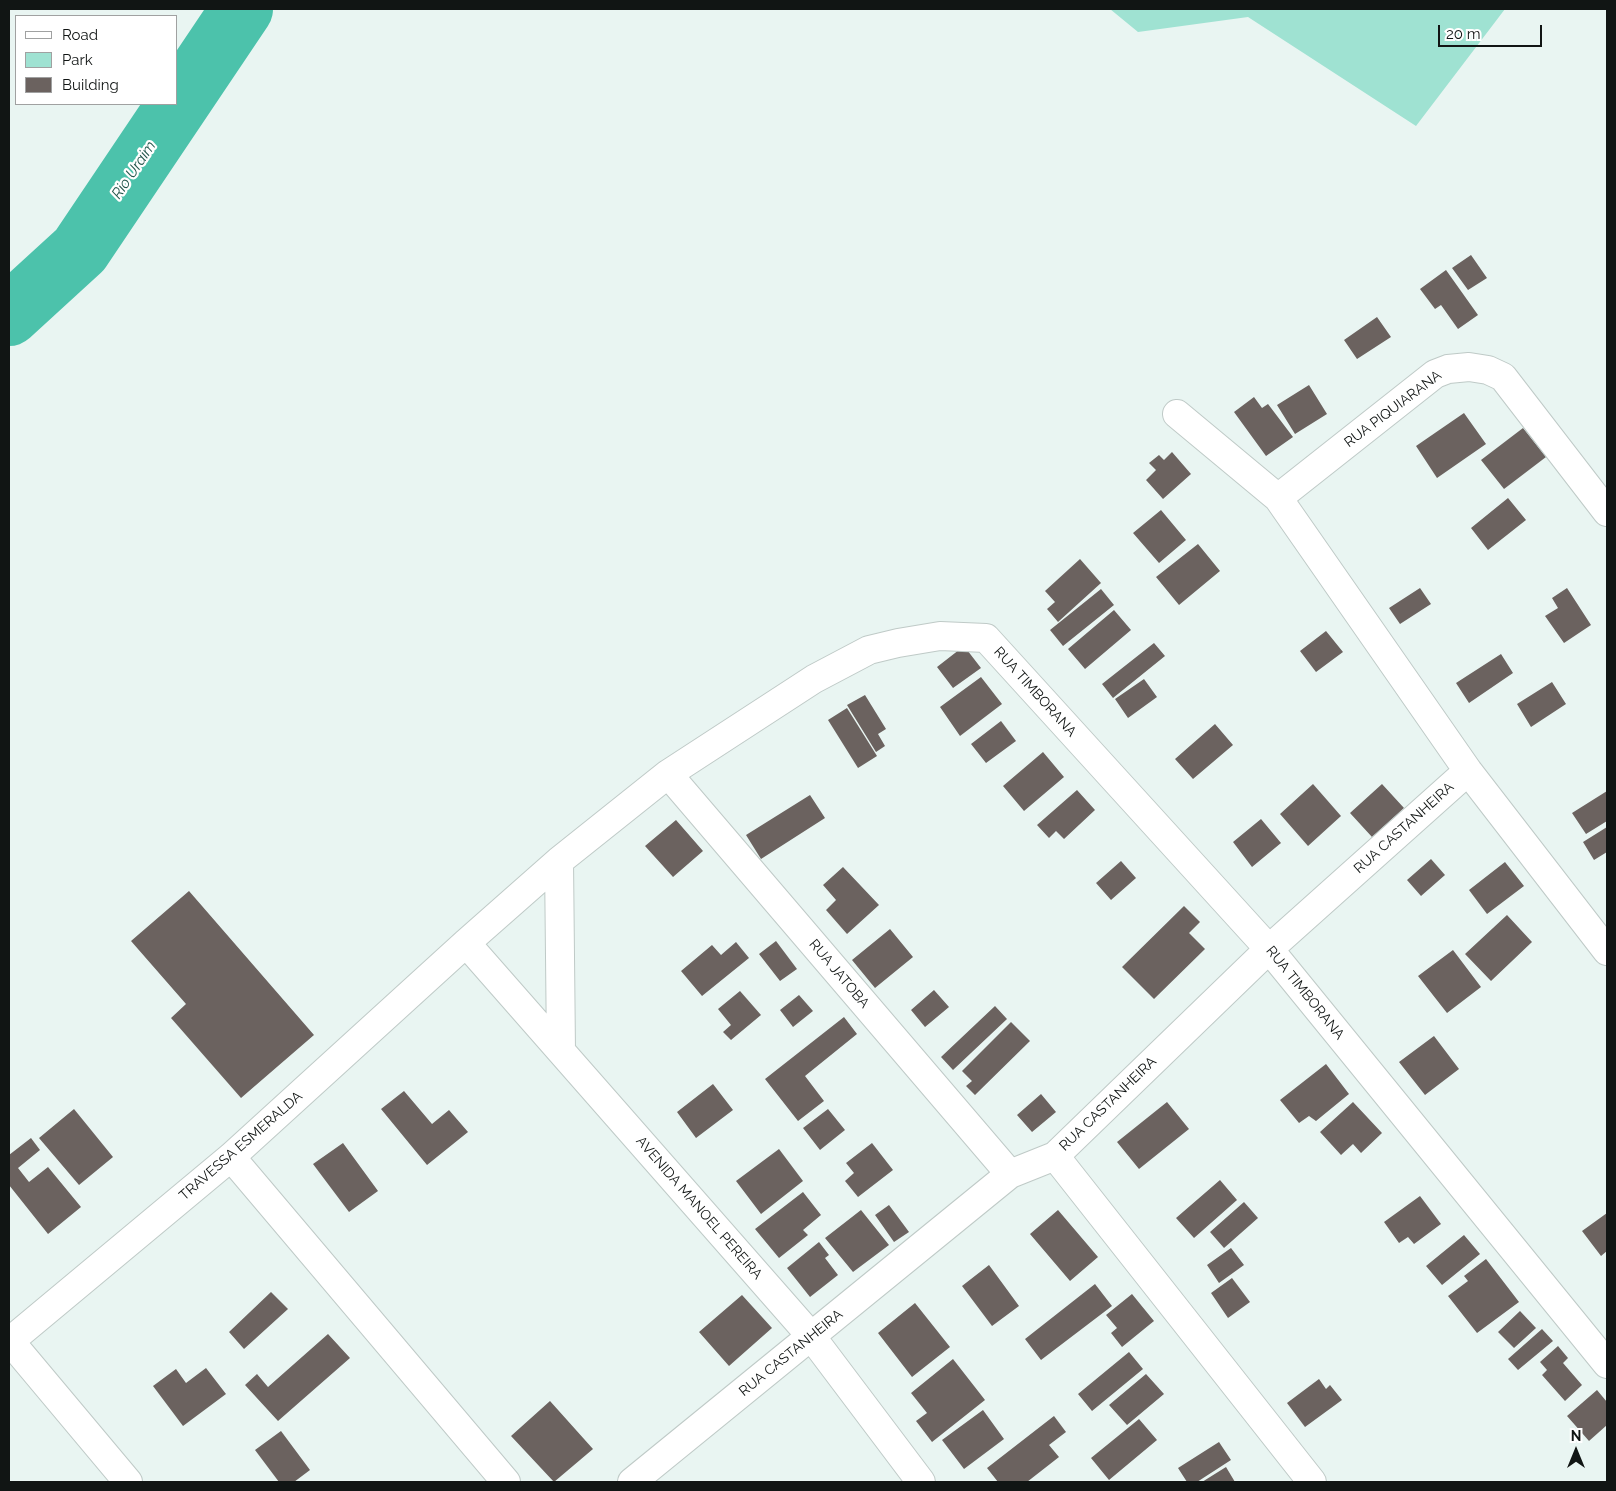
<!DOCTYPE html>
<html>
<head>
<meta charset="utf-8">
<style>
	body { margin:0 }
	#map { position:relative; width:1616px; height:1491px; overflow:hidden; background:#e9f5f2; font-family:Raleway,sans-serif }
	canvas { display:block }
	.frame { position:absolute; inset:0; border:10px solid #111514; pointer-events:none }
	.legend { position:absolute; left:15px; top:15px; width:162px; height:90px; box-sizing:border-box; background:#fff; border:1px solid #a0a1a1; margin:0; padding:6px 9px; list-style:none; font-size:15px; color:#111514 }
	.legend li { display:flex; align-items:center; gap:10px; height:25px }
	.legend b { width:25px; border:1px solid #a0a1a1 }
	.north { position:absolute; left:1551px; top:1426px; width:50px; height:50px; -webkit-text-stroke:4px #fff; paint-order:stroke; rotate:0deg; font-size:14px; font-weight:700; line-height:20px; text-align:center; color:#111514 }
	.north::after { content:''; display:block; margin:auto; width:18px; height:22px; background:#111514; clip-path:polygon(50% 0,100% 100%,50% 72%,0 100%) }
	.scale { position:absolute; left:1438px; top:25px; width:104px; height:22px; box-sizing:border-box; border:2px solid #111514; border-top:0; padding-left:6px; font-size:15px; line-height:18px; white-space:nowrap; color:#111514; -webkit-text-stroke:4px #fff; paint-order:stroke }
</style>
</head>
<body>
<div id="map">
<canvas width="1616" height="1491"></canvas>
<div class="frame"></div>
<ul class="legend">
<li><b style="height:6px;background:#fff"></b>Road</li>
<li><b style="height:14px;background:#9fe2d2"></b>Park</li>
<li><b style="height:14px;background:#6b625f"></b>Building</li>
</ul>
<div class="north">N</div>
<div class="scale">20 m</div>
</div>
<script>
const g = document.querySelector('canvas').getContext('2d');
g.lineJoin = 'round';
function fill(path, color) {
  g.fillStyle = color;
  g.fill(path, 'evenodd');
}
function poly(rows) {
  const path = new Path2D();
  for (const r of rows) {
    path.moveTo(r[0], r[1]);
    for (let i = 2; i < r.length; i += 2) path.lineTo(r[i], r[i + 1]);
  }
  return path;
}
function stroke(path, color, width, dash) {
  g.strokeStyle = color;
  g.lineWidth = width;
  g.lineCap = dash ? 'butt' : 'round';
  g.setLineDash(dash || []);
  g.stroke(path);
}
function label(font, color, halo, rows, align = 'center') {
  g.font = font + ' Raleway,sans-serif';
  g.lineWidth = 4.5;
  g.setLineDash([]);
  g.textBaseline = 'middle';
  g.strokeStyle = halo;
  g.fillStyle = color;
  for (const [text, x, y, turn = 0] of rows) {
    g.save();
    g.translate(x, y);
    g.rotate((+turn || 0) * Math.PI / 180);
    g.textAlign = isNaN(turn) ? turn : align;
    if (halo) g.strokeText(text, 0, 0);
    g.fillText(text, 0, 0);
    g.restore();
  }
}
const green = poly([
	[1110,9,1505,9,1416,126,1248,17,1138,32]
]);
const river = poly([
	[9,315,80,250,242,9]
]);
const building = poly([
	[1471,255,1487,278,1468,290,1452,268],
	[1446,270,1478,315,1458,329,1441,305,1435,309,1420,289],
	[1377,317,1391,337,1357,359,1344,340],
	[1309,385,1327,414,1295,434,1277,405],
	[1254,397,1262,408,1268,404,1293,437,1266,456,1234,412],
	[1464,413,1486,444,1437,478,1416,446],
	[1523,428,1546,457,1504,489,1481,460],
	[1172,452,1191,474,1163,499,1146,480,1156,470,1149,463,1159,455,1164,460],
	[1508,498,1526,520,1488,550,1471,528],
	[1161,510,1186,540,1159,563,1133,533],
	[1198,544,1220,571,1179,605,1156,577],
	[1080,559,1101,583,1058,622,1047,609,1055,602,1045,591],
	[1420,588,1431,604,1400,624,1389,608],
	[1567,588,1591,625,1564,643,1545,616,1558,608,1552,598],
	[1101,589,1114,605,1063,646,1050,630],
	[1114,610,1131,630,1085,669,1068,649],
	[1326,631,1343,652,1316,672,1300,651],
	[1154,643,1165,656,1113,698,1102,684],
	[964,646,981,668,953,688,937,667],
	[1501,654,1513,673,1469,703,1456,683],
	[981,677,1002,704,960,736,940,707],
	[1144,679,1157,697,1128,718,1115,699],
	[1552,682,1566,704,1531,727,1517,704],
	[865,695,886,729,878,734,885,746,876,752,847,705],
	[847,708,877,756,858,768,828,720],
	[1001,721,1016,741,986,763,971,744],
	[1215,724,1233,745,1193,779,1175,759],
	[1043,752,1064,777,1024,811,1003,786],
	[1313,784,1341,816,1308,846,1280,814],
	[1382,784,1404,808,1372,837,1350,813],
	[1077,790,1095,810,1064,839,1056,831,1049,838,1037,825],
	[1607,791,1607,821,1586,834,1572,813],
	[810,795,825,818,761,859,746,835],
	[1261,819,1281,843,1252,867,1233,842],
	[676,820,703,851,673,877,645,846],
	[1607,827,1607,852,1594,860,1583,842],
	[1431,859,1445,875,1421,896,1407,880],
	[1121,861,1136,878,1111,900,1096,883],
	[1505,862,1524,886,1487,914,1469,890],
	[843,867,879,905,847,934,826,910,836,900,823,885],
	[189,891,314,1035,241,1098,171,1018,186,1004,131,941],
	[1184,906,1200,922,1189,933,1205,949,1154,999,1122,967],
	[1507,915,1532,942,1491,981,1465,954],
	[890,929,913,957,875,988,852,960],
	[776,941,797,969,780,981,759,954],
	[736,942,749,958,702,996,681,971,712,945,721,955],
	[1453,950,1481,987,1447,1013,1418,976],
	[934,990,949,1007,925,1027,911,1010],
	[740,991,761,1015,731,1040,723,1032,731,1025,718,1009],
	[799,995,813,1011,793,1027,780,1010],
	[995,1006,1007,1019,953,1070,941,1057],
	[844,1017,857,1034,805,1076,824,1101,798,1121,765,1079],
	[1011,1022,1030,1041,975,1095,966,1086,972,1081,962,1071],
	[1434,1036,1459,1069,1425,1095,1399,1062],
	[1326,1064,1349,1094,1316,1121,1309,1116,1299,1123,1280,1100],
	[713,1084,733,1110,696,1138,677,1112],
	[404,1091,432,1124,449,1110,468,1132,427,1165,381,1109],
	[1041,1094,1056,1112,1032,1132,1017,1115],
	[1167,1102,1189,1129,1139,1169,1117,1142],
	[1353,1102,1382,1133,1361,1153,1353,1144,1341,1155,1320,1132],
	[74,1109,113,1157,79,1185,39,1138],
	[828,1109,845,1130,820,1150,803,1128],
	[31,1138,40,1150,18,1168,29,1182,48,1167,81,1207,48,1234,9,1185,9,1155],
	[343,1143,378,1191,349,1212,313,1164],
	[872,1143,893,1170,858,1197,845,1181,854,1173,846,1163],
	[779,1149,803,1181,761,1214,736,1181],
	[1220,1180,1237,1200,1194,1238,1176,1218],
	[803,1192,821,1215,803,1230,808,1235,779,1258,755,1229],
	[1420,1196,1441,1224,1414,1244,1408,1237,1399,1243,1384,1222],
	[1244,1202,1258,1218,1224,1248,1210,1232],
	[889,1205,909,1232,894,1242,875,1215],
	[861,1210,889,1245,853,1272,825,1238],
	[1058,1210,1098,1257,1070,1281,1030,1234],
	[1607,1213,1607,1251,1601,1256,1582,1231],
	[1464,1235,1480,1254,1442,1285,1426,1266],
	[819,1242,829,1255,825,1258,838,1275,810,1297,787,1268],
	[1231,1248,1244,1265,1219,1283,1207,1265],
	[1486,1259,1519,1302,1477,1333,1448,1296,1468,1281,1464,1276],
	[989,1265,1019,1306,992,1326,962,1286],
	[1232,1278,1250,1302,1228,1318,1211,1293],
	[1095,1284,1112,1306,1041,1360,1025,1339],
	[271,1292,288,1309,244,1349,229,1332],
	[1132,1294,1154,1321,1122,1347,1111,1333,1117,1328,1106,1315],
	[742,1295,772,1328,729,1366,699,1332],
	[915,1303,950,1347,912,1377,878,1333],
	[1520,1311,1536,1328,1514,1348,1498,1332],
	[1542,1329,1553,1341,1518,1370,1508,1359],
	[328,1334,350,1358,278,1421,245,1385,257,1374,268,1387],
	[1558,1346,1568,1358,1563,1363,1582,1385,1565,1401,1542,1375,1547,1370,1540,1362],
	[1129,1352,1143,1369,1092,1411,1078,1394],
	[953,1359,985,1400,932,1442,916,1421,927,1413,911,1393],
	[206,1368,226,1394,183,1426,153,1386,176,1369,186,1383],
	[1146,1374,1164,1394,1127,1425,1109,1405],
	[1319,1379,1326,1389,1330,1385,1342,1400,1305,1427,1287,1403],
	[1597,1390,1607,1402,1607,1425,1589,1441,1567,1416],
	[550,1401,593,1449,554,1482,511,1436],
	[983,1410,1004,1439,964,1469,942,1440],
	[1054,1416,1066,1432,1049,1445,1059,1457,1027,1482,998,1482,987,1468],
	[1139,1419,1157,1440,1109,1480,1091,1458],
	[281,1431,310,1470,294,1482,279,1482,255,1450],
	[1219,1442,1231,1460,1197,1482,1187,1482,1178,1468],
	[1226,1467,1235,1482,1202,1482]
]);
const minor = poly([
	[1177,414,1278,498,1468,771,1607,951],
	[1278,498,1435,374,1448,369,1469,367,1488,370,1503,377,1607,512],
	[668,774,1010,1174],
	[559,861,561,1051],
	[466,943,811,1336,921,1482],
	[1055,1156,1312,1482],
	[231,1157,506,1482],
	[9,1340,128,1482],
	[9,1342,231,1157,466,943,559,861,668,774,814,679,869,650,898,643,940,636,986,638,1269,949,1607,1364],
	[632,1482,1010,1174,1055,1156,1269,949,1468,771]
]);
const streetNames = [
	["RUA PIQUIARANA",1393,409,-37],
	["RUA TIMBORANA",1035,692,48],
	["RUA CASTANHEIRA",1404,828,-42],
	["RUA JATOBA",839,974,50],
	["RUA TIMBORANA",1305,993,51],
	["RUA CASTANHEIRA",1108,1104,-44],
	["TRAVESSA ESMERALDA",241,1146,-41],
	["AVENIDA MANOEL PEREIRA",699,1208,49],
	["RUA CASTANHEIRA",791,1353,-39]
];
const waterNames = [
	["Rio Uraim",134,170,-56]
];
fill(green, '#9fe2d2');
stroke(river, '#4cc2ab', 62);
fill(building, '#6b625f');
stroke(minor, '#bfcac7', 30);
stroke(minor, '#fff', 28);
label('14px', '#111514', '#fff', streetNames);
label('italic 15px', '#24564c', '#fff', waterNames);
</script>
</body>
</html>
